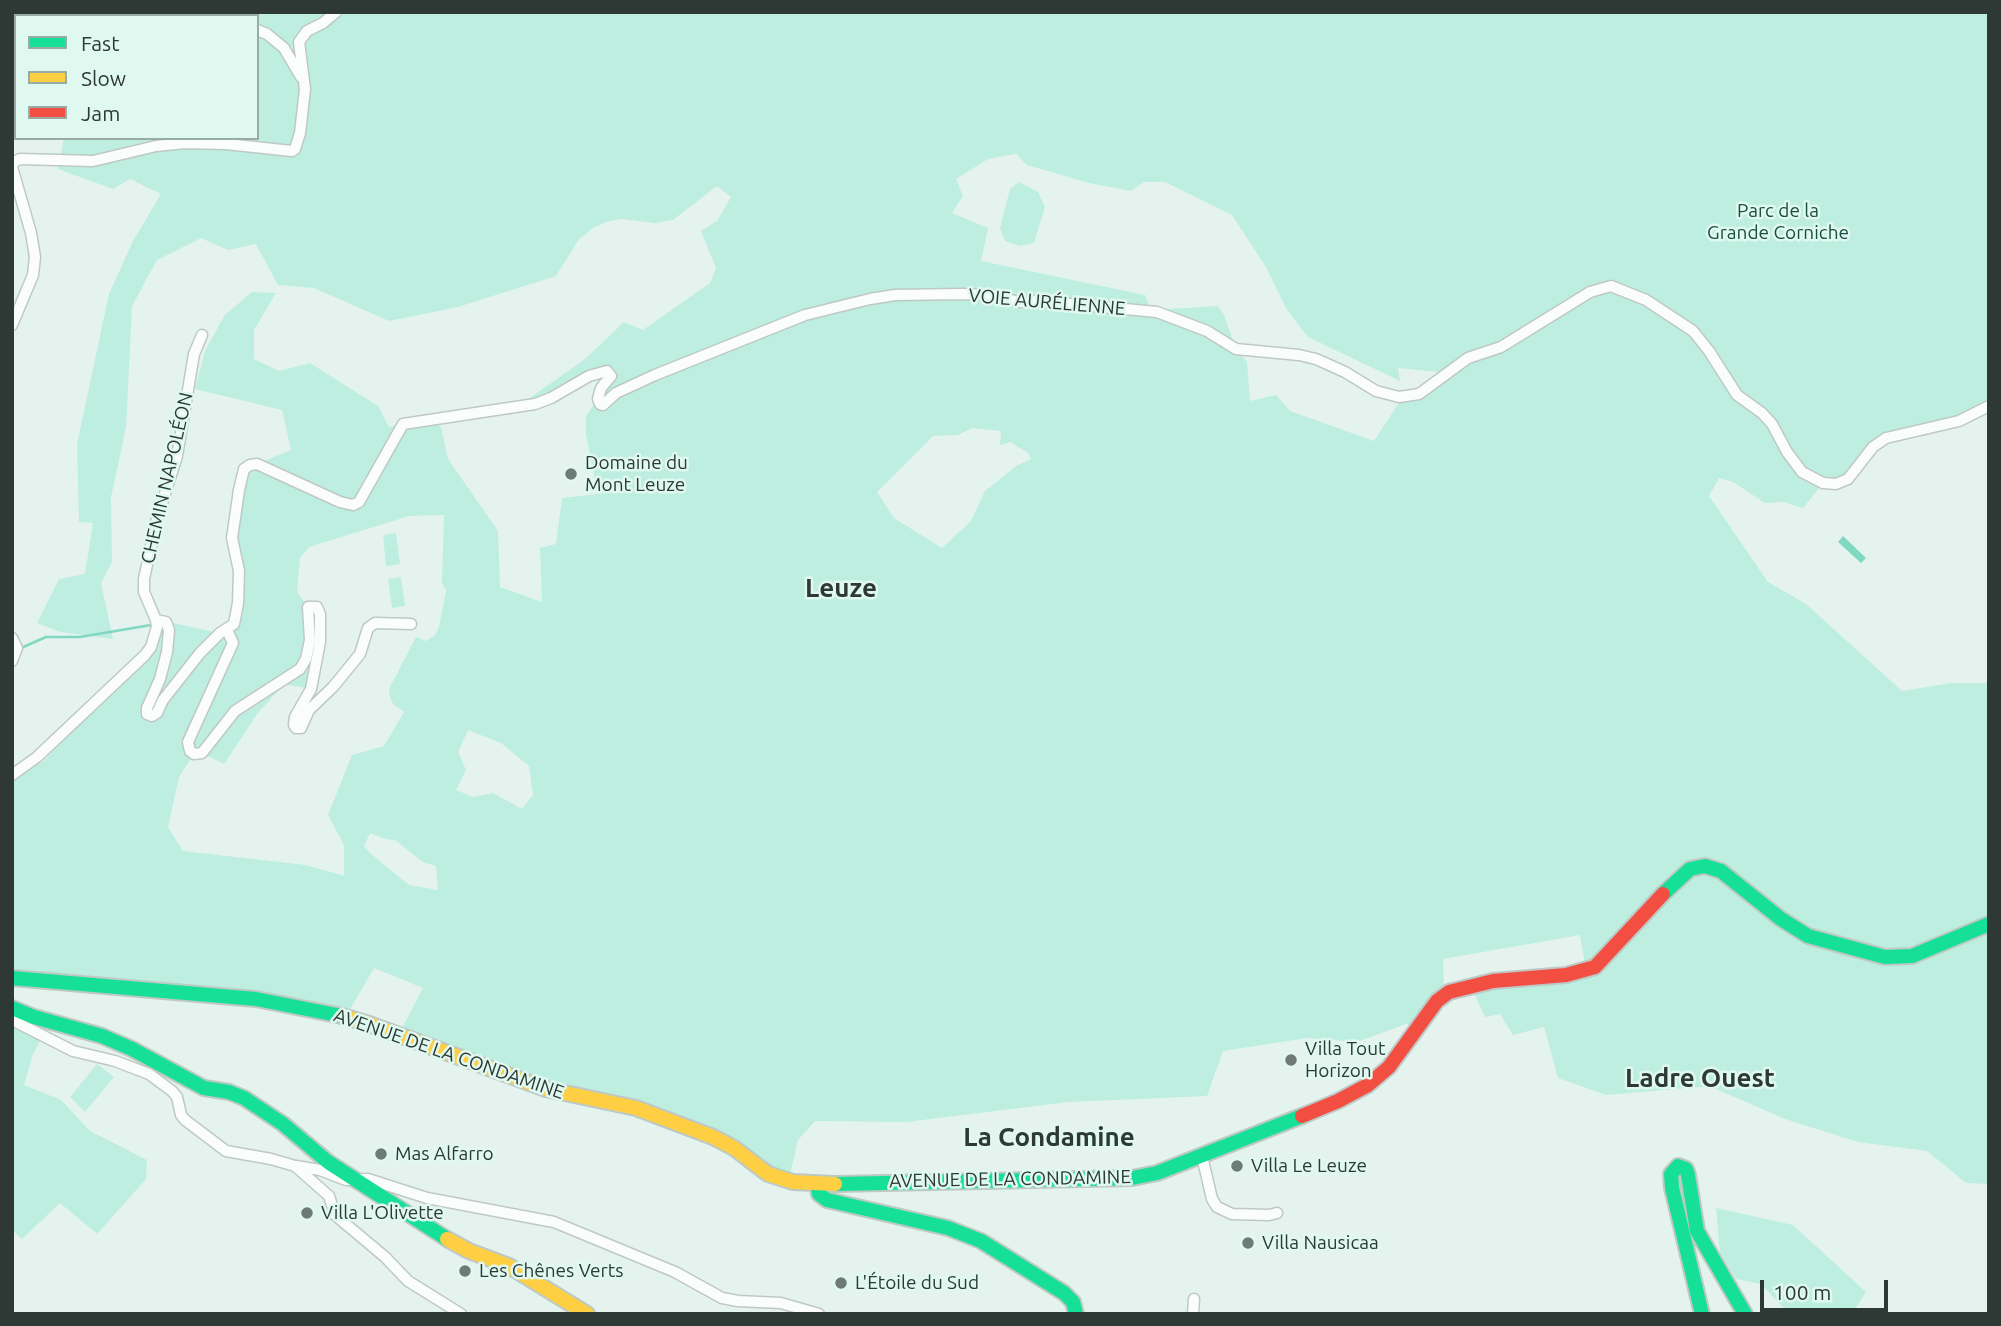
<!DOCTYPE html>
<html>
<head>
<meta charset="utf-8">
<style>
	body { margin:0 }
	#map { position:relative; width:2001px; height:1326px; overflow:hidden; background:#e5f3ee; font-family:Ubuntu,sans-serif }
	canvas { display:block }
	.frame { position:absolute; inset:0; border:14px solid #2e3935; pointer-events:none }
	.legend { position:absolute; left:14px; top:14px; width:245px; height:126px; box-sizing:border-box; background:#dff9f0; border:2px solid #98aca5; margin:0; padding:9px 12px; list-style:none; font-size:21px; color:#2e3935 }
	.legend li { display:flex; align-items:center; gap:14px; height:35px }
	.legend b { width:35px; border:2px solid #98aca5 }
	.scale { position:absolute; left:1760px; top:1280px; width:128px; height:32px; box-sizing:border-box; border:4px solid #2e3935; border-top:0; padding-left:9px; font-size:21px; line-height:24px; white-space:nowrap; color:#2e3935; -webkit-text-stroke:5px #dff9f0; paint-order:stroke }
</style>
</head>
<body>
<div id="map">
<canvas width="2001" height="1326"></canvas>
<div class="frame"></div>
<ul class="legend">
<li><b style="height:9px;background:#16e098"></b>Fast</li>
<li><b style="height:9px;background:#ffcf43"></b>Slow</li>
<li><b style="height:9px;background:#f24e42"></b>Jam</li>
</ul>
<div class="scale">100 m</div>
</div>
<script>
const g = document.querySelector('canvas').getContext('2d');
g.lineJoin = 'round';
function fill(path, color) {
  g.fillStyle = color;
  g.fill(path, 'evenodd');
}
function poly(rows) {
  const path = new Path2D();
  for (const r of rows) {
    path.moveTo(r[0], r[1]);
    for (let i = 2; i < r.length; i += 2) path.lineTo(r[i], r[i + 1]);
  }
  return path;
}
function stroke(path, color, width, dash) {
  g.strokeStyle = color;
  g.lineWidth = width;
  g.lineCap = dash ? 'butt' : 'round';
  g.setLineDash(dash || []);
  g.stroke(path);
}
function label(font, color, halo, rows, align = 'center') {
  g.font = font + ' Ubuntu,sans-serif';
  g.lineWidth = 5;
  g.setLineDash([]);
  g.textBaseline = 'middle';
  g.strokeStyle = halo;
  g.fillStyle = color;
  for (const [text, x, y, turn = 0] of rows) {
    g.save();
    g.translate(x, y);
    g.rotate((+turn || 0) * Math.PI / 180);
    g.textAlign = isNaN(turn) ? turn : align;
    if (halo) g.strokeText(text, 0, 0);
    g.fillText(text, 0, 0);
    g.restore();
  }
}
const green = poly([
	[12,12,1989,12,1989,409,1959,421,1886,438,1848,479,1823,483,1803,508,1784,502,1765,503,1733,482,1719,478,1709,496,1768,582,1806,604,1902,691,1952,683,1989,683,1989,1184,1966,1183,1927,1151,1858,1142,1785,1119,1714,1088,1699,1087,1606,1095,1558,1078,1544,1027,1513,1035,1500,1014,1485,1017,1473,991,1519,983,1560,981,1587,977,1580,935,1443,959,1444,989,1412,1025,1406,1024,1357,1042,1307,1038,1223,1051,1207,1096,1068,1102,906,1122,815,1121,798,1140,790,1175,770,1166,716,1131,683,1118,618,1095,562,1087,400,1032,423,988,374,968,348,1013,12,972,12,776,17,776,44,761,151,647,164,621,219,633,227,630,238,603,232,538,245,465,257,464,291,450,282,410,195,389,205,351,224,316,252,292,276,293,254,330,254,359,279,371,310,363,378,406,389,427,427,419,441,427,448,459,498,531,500,587,542,602,540,548,556,544,562,498,598,494,586,435,586,416,598,399,611,373,520,405,585,359,624,322,643,330,710,283,716,268,701,231,717,221,731,197,717,186,673,220,655,223,621,219,606,222,593,228,579,239,556,276,458,307,389,321,314,288,278,285,256,244,228,250,201,238,157,260,132,306,126,427,111,497,112,562,101,583,113,639,61,632,37,623,59,579,85,574,93,523,79,522,77,444,109,294,133,241,161,194,130,179,113,189,58,169,64,138,257,138,257,16,16,16,16,91,12,91],
	[1016,154,1027,165,1089,183,1131,191,1144,182,1165,182,1232,215,1266,267,1287,310,1308,337,1400,381,1398,368,1448,373,1430,387,1399,403,1374,441,1290,411,1276,395,1250,401,1247,362,1236,349,1224,315,1218,306,1151,310,1145,295,981,261,988,228,952,213,963,196,956,179,988,159],
	[972,428,1001,431,1000,445,1010,442,1028,453,1031,459,1016,466,985,491,971,521,942,548,894,518,877,492,933,436,958,435],
	[444,515,442,582,446,591,439,627,435,635,426,641,416,637,390,687,389,694,393,704,404,712,384,746,352,755,328,815,344,845,344,876,306,865,183,851,168,827,179,777,194,754,202,753,224,764,257,714,284,684,311,689,320,614,308,607,297,592,300,558,309,547,409,516],
	[468,730,501,743,529,766,533,795,522,809,493,793,473,797,456,790,466,770,458,752],
	[370,833,385,839,395,840,423,862,436,866,438,890,409,885,370,853,364,846],
	[1019,182,1038,192,1045,207,1034,243,1020,246,1005,241,1000,228,1010,189],
	[396,533,400,564,386,566,383,535],
	[401,577,405,606,392,608,388,579],
	[12,1020,43,1035,33,1054,24,1085,61,1100,90,1131,147,1160,146,1179,97,1234,60,1203,22,1239,12,1230],
	[97,1064,114,1077,85,1112,70,1097],
	[1716,1208,1793,1225,1866,1292,1852,1314,1789,1314,1761,1284,1736,1279,1720,1252]
]);
const water = poly([
	[1843,536,1866,558,1861,563,1838,542]
]);
const stream = poly([
	[21,648,46,637,80,637,151,625]
]);
const street = poly([
	[222,12,228,16],
	[257,30,267,34,284,48,301,77],
	[12,325,33,275,35,257,31,233,12,167,14,162,20,159,93,161,156,146,185,143,226,144,292,151,295,149,300,133,305,89,299,42,307,31,323,23,336,12],
	[156,620,144,592,144,579,156,522,177,456,194,354,202,335],
	[227,630,233,643,188,742,190,751,194,754,202,753,235,711,300,669,306,659,310,640,308,607,317,607,320,614,320,642,311,689,295,717,294,725,296,728,301,728,309,710,333,687,360,654,368,628,375,623,411,624],
	[12,638,17,648,12,661],
	[12,775,37,757,145,655,151,647,157,627,156,620,166,622,169,630,167,652,160,679,147,708,147,714,152,716,157,713,163,700,200,653,220,633,234,624,238,603,239,571,232,538,239,490,244,469,250,465,257,464,340,502,353,505,359,502,403,424,535,404,551,398,589,376,607,371,611,376,601,388,598,399,600,404,603,405,616,393,655,375,805,315,870,299,895,295,962,294,990,295,1019,302,1039,301,1157,312,1207,331,1236,349,1299,355,1316,359,1345,372,1376,391,1399,397,1419,394,1468,358,1501,347,1590,292,1611,286,1646,300,1693,331,1709,351,1737,395,1762,413,1772,424,1787,452,1802,472,1823,483,1836,484,1848,479,1873,447,1886,438,1959,421,1989,406],
	[12,1020,73,1051,115,1061,149,1074,172,1091,177,1097,181,1115,185,1120,226,1151,271,1159,295,1166,329,1196,335,1215,385,1257,408,1281,461,1314],
	[1202,1156,1212,1199,1217,1207,1232,1214,1269,1215,1277,1213],
	[296,1166,320,1170,346,1180,368,1179,427,1198,554,1222,675,1272,722,1298,738,1301,781,1303,819,1314],
	[1193,1314,1194,1299]
]);
const fast = poly([
	[1663,894,1690,869,1705,866,1721,871,1781,919,1808,936,1885,957,1912,956,1989,924],
	[12,978,256,999,342,1016],
	[12,1008,34,1017,102,1036,132,1049,204,1088,229,1092,244,1098,283,1124,328,1162,447,1239],
	[817,1184,819,1194,827,1200,948,1228,981,1241,1064,1293,1073,1302,1076,1314],
	[835,1184,1132,1178,1157,1173,1302,1116],
	[1702,1314,1672,1188,1671,1174,1678,1166,1686,1169,1688,1175,1697,1231,1745,1314]
]);
const slow = poly([
	[342,1016,369,1024,546,1089,636,1108,713,1137,734,1148,768,1174,793,1182,835,1184],
	[447,1239,469,1251,509,1266,587,1314]
]);
const jam = poly([
	[1302,1116,1338,1101,1368,1085,1389,1067,1437,1001,1449,992,1493,981,1566,975,1595,967,1663,894]
]);
const markers = [
	[571,474,7,"#6e7a76"],
	[1291,1060,7,"#6e7a76"],
	[381,1154,7,"#6e7a76"],
	[1237,1166,7,"#6e7a76"],
	[307,1213,7,"#6e7a76"],
	[1248,1243,7,"#6e7a76"],
	[465,1271,7,"#6e7a76"],
	[841,1283,7,"#6e7a76"]
];
const parkNames = [
	["Parc de la",1778,211],
	["Grande Corniche",1778,233]
];
const streetNames = [
	["VOIE AURÉLIENNE",1047,302,5],
	["CHEMIN NAPOLÉON",167,478,-77],
	["AVENUE DE LA CONDAMINE",449,1054,19],
	["AVENUE DE LA CONDAMINE",1010,1179,-1]
];
const poiNames = [
	["Domaine du",585,463],
	["Mont Leuze",585,485],
	["Villa Tout",1305,1049],
	["Horizon",1305,1071],
	["Mas Alfarro",395,1154],
	["Villa Le Leuze",1251,1166],
	["Villa L'Olivette",321,1213],
	["Villa Nausicaa",1262,1243],
	["Les Chênes Verts",479,1271],
	["L'Étoile du Sud",855,1283]
];
const districtNames = [
	["Leuze",841,588],
	["Ladre Ouest",1700,1078],
	["La Condamine",1049,1137]
];
fill(green, '#beeedf');
fill(water, '#80d8c0');
stroke(stream, '#80d8c0', 2.5);
stroke(street, '#bec9c5', 13);
stroke(fast, '#bec9c5', 18);
stroke(slow, '#bec9c5', 18);
stroke(jam, '#bec9c5', 18);
stroke(street, '#fbfdfc', 10);
stroke(fast, '#16e098', 14);
stroke(slow, '#ffcf43', 14);
stroke(jam, '#f24e42', 14);
for (const [x, y, r, color] of markers) {
  const dot = new Path2D();
  dot.arc(x, y, r, 0, 2 * Math.PI);
  g.fillStyle = color;
  g.fill(dot);
  stroke(dot, '#dff9f0', 2.5);
}
label('19px', '#1b4d40', '#dff9f0', parkNames);
label('19px', '#2e3935', '#dff9f0', streetNames);
label('19px', '#2e3935', '#dff9f0', poiNames, 'left');
label('bold 26px', '#2e3935', '#dff9f0', districtNames);
</script>
</body>
</html>
